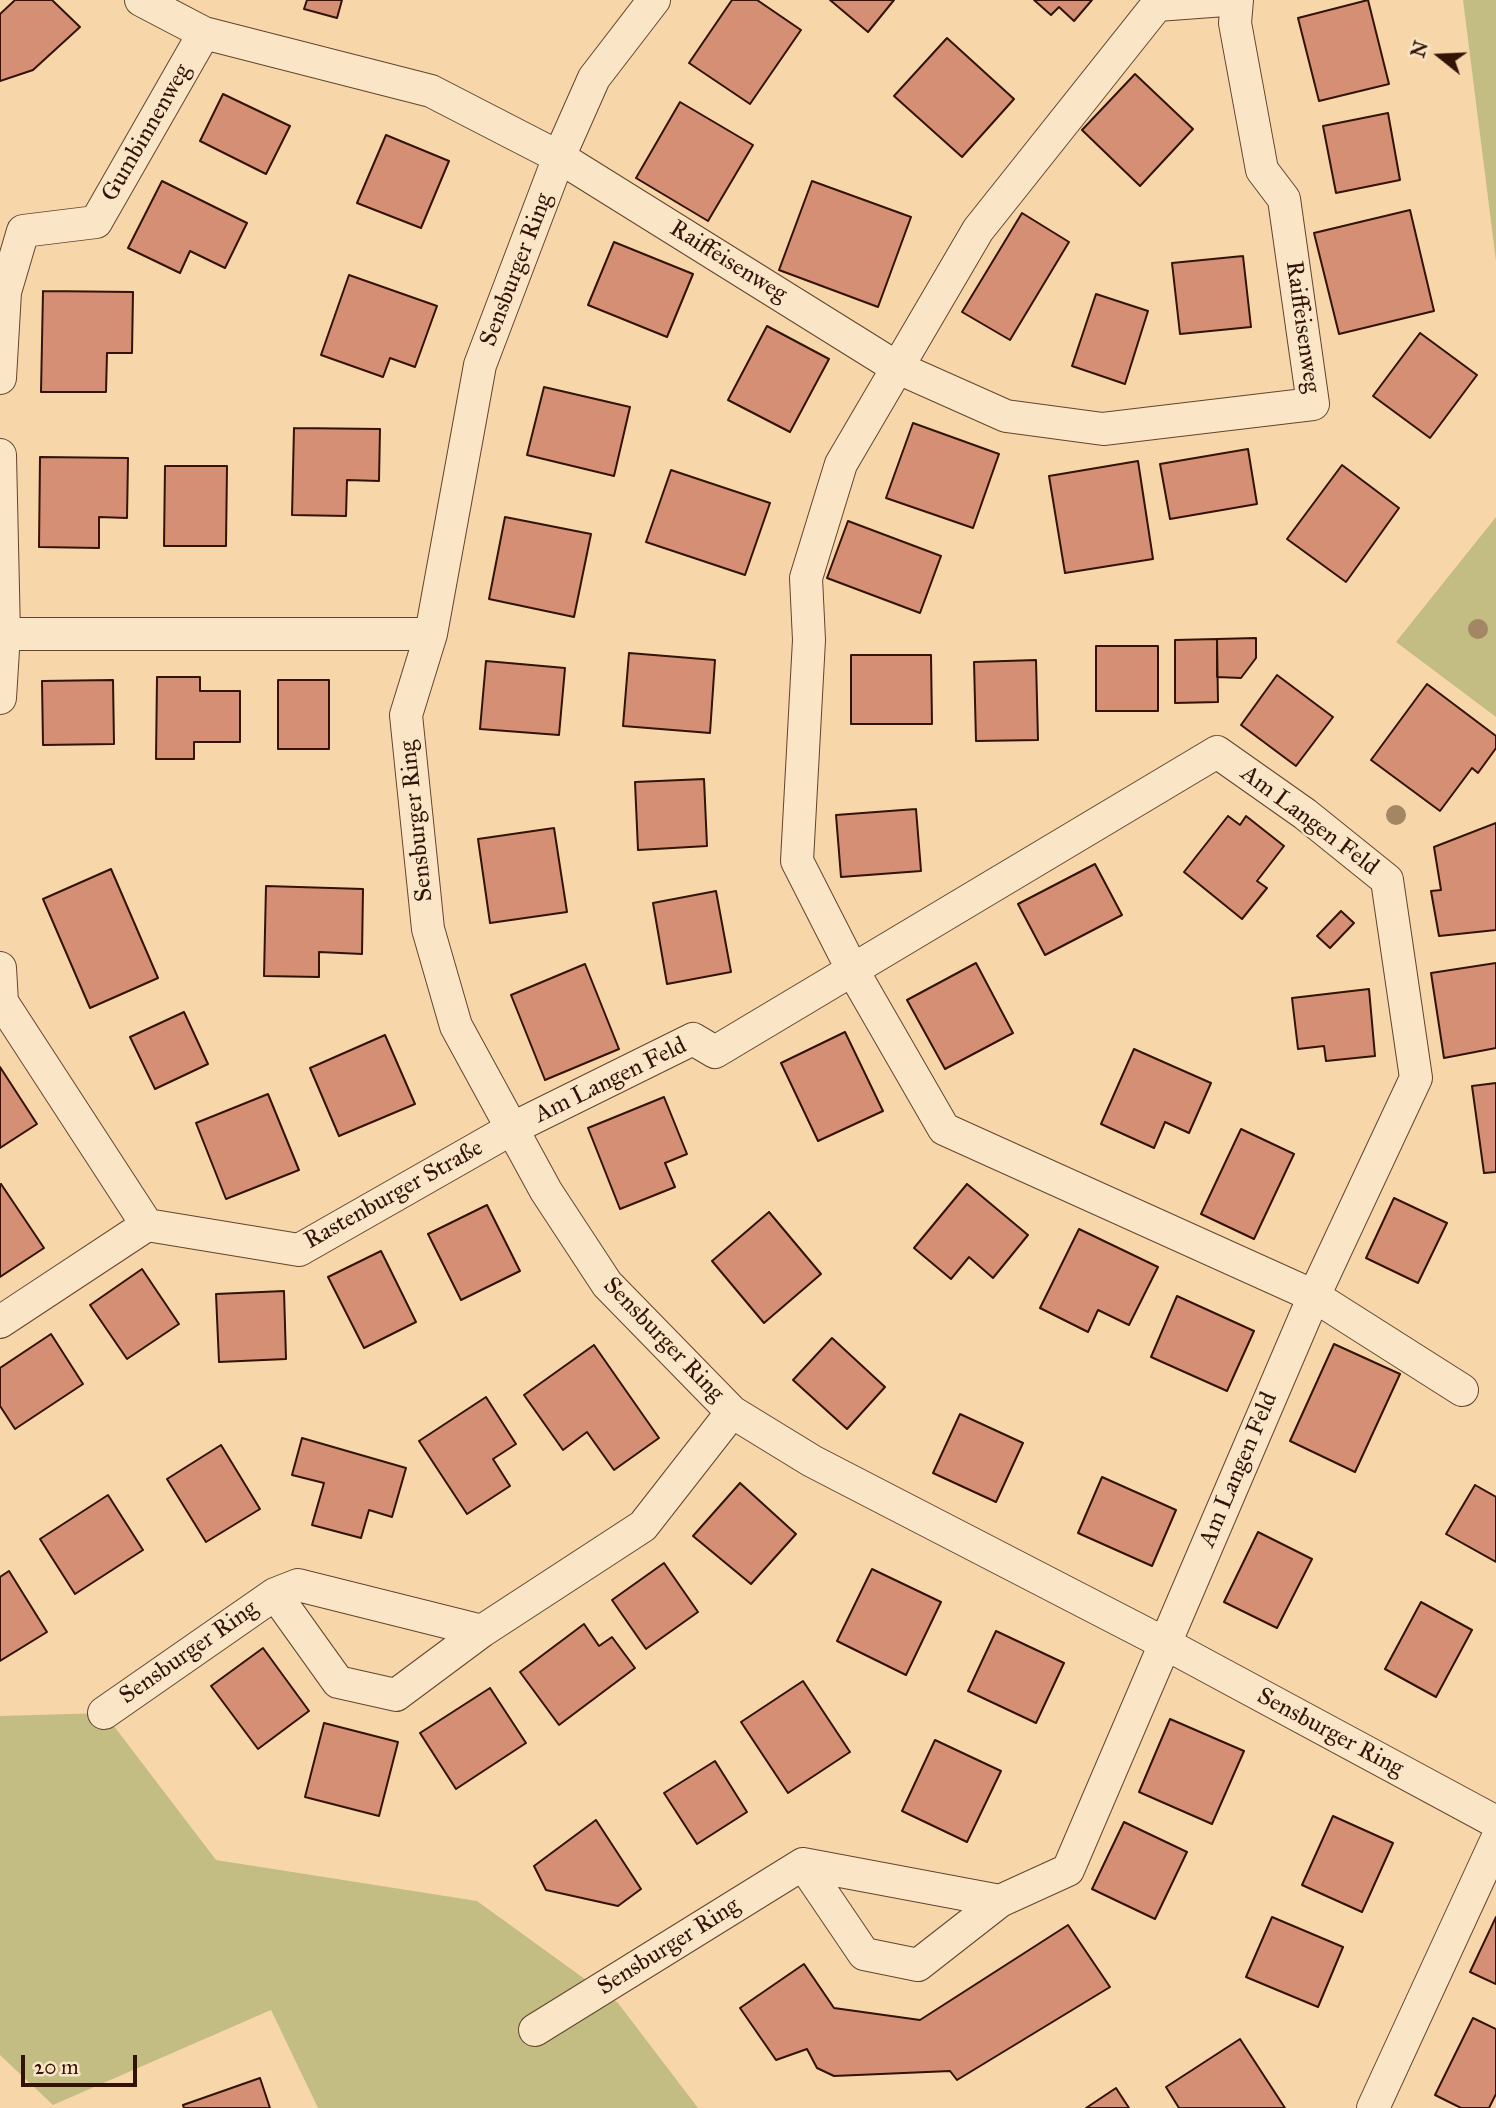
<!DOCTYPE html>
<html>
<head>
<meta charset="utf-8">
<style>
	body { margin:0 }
	#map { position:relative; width:1496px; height:2108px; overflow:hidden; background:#f7d7a9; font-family:"IM FELL Great Primer",serif }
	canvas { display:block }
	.north { position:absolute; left:1405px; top:21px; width:70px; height:70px; -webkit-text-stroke:5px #fae5c7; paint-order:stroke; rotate:288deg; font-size:19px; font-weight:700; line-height:28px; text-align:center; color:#321305 }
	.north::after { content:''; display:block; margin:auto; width:24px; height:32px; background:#321305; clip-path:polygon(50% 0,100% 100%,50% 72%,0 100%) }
	.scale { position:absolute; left:21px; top:2055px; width:116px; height:32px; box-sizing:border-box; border:4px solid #321305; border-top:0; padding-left:9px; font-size:21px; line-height:24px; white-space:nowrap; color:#321305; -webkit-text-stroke:5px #fae5c7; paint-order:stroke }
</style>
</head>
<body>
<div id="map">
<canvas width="1496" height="2108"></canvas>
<div class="north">N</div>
<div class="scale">20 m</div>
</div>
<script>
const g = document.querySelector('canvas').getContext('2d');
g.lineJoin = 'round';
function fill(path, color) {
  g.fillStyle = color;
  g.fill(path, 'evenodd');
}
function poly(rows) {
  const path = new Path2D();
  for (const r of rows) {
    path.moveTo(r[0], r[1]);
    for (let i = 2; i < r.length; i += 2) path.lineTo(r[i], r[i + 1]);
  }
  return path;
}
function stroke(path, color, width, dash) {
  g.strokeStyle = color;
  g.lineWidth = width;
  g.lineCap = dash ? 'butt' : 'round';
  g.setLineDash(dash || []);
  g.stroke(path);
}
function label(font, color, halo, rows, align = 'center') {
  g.font = font + ' "IM FELL Great Primer",serif';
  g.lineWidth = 5;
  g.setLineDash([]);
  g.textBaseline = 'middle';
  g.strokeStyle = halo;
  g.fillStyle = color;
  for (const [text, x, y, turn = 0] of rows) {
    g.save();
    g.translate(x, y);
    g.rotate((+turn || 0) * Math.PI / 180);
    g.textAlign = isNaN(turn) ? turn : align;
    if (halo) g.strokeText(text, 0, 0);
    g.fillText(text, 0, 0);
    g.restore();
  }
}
const green = poly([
	[1463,0,1496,0,1496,261],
	[1496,517,1496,717,1396,642],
	[104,1713,216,1860,477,1901,618,2003,698,2108,318,2108,271,2010,53,2105,0,2055,0,1716]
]);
const building = poly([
	[15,0,52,0,80,27,33,70,0,81,0,14,15,0],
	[307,0,342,0,337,18,304,9,307,0],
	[732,0,757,0,801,30,750,104,689,63,732,0],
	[830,0,894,0,868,32,830,0],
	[1034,0,1092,0,1074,21,1059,7,1051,15,1034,0],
	[1368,0,1389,84,1319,101,1298,18,1368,0],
	[947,38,1014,99,962,157,894,96,947,38],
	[1135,74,1193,129,1140,186,1082,130,1135,74],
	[223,94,290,126,266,174,200,141,223,94],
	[680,102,753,145,708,221,636,178,680,102],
	[1388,113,1400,180,1336,193,1323,126,1388,113],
	[386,135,449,161,421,228,357,203,386,135],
	[162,181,247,223,225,268,190,251,180,273,128,248,162,181],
	[812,181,911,217,878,307,779,270,812,181],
	[1410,210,1434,311,1339,334,1314,233,1410,210],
	[1022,213,1069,242,1010,340,962,312,1022,213],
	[614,242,693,274,667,337,588,305,614,242],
	[1243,256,1251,327,1180,334,1172,263,1243,256],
	[349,275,437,306,415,367,390,358,383,377,321,355,349,275],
	[43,291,133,292,132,353,107,353,106,392,41,392,43,291],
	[1096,294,1148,311,1125,384,1072,366,1096,294],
	[767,326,829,359,790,432,728,400,767,326],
	[1420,333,1477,375,1430,438,1373,396,1420,333],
	[544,387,630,407,614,476,527,455,544,387],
	[913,423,999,454,973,528,886,498,913,423],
	[294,428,380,429,379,481,347,480,346,516,292,515,294,428],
	[1248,449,1257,504,1170,519,1160,464,1248,449],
	[40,457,128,458,127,518,99,517,99,548,39,547,40,457],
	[1138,461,1153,559,1065,573,1049,476,1138,461],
	[1342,465,1399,508,1346,582,1287,539,1342,465],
	[165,466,227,466,226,546,164,546,165,466],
	[671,470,770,503,745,575,646,542,671,470],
	[505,517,591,534,574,617,489,599,505,517],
	[848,521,941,556,920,613,827,578,848,521],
	[1256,638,1256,658,1241,678,1217,677,1217,639,1256,638],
	[1217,639,1218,702,1175,703,1175,640,1217,639],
	[1096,646,1158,646,1158,711,1096,711,1096,646],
	[629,653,715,660,710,733,623,726,629,653],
	[851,655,931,655,932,724,851,724,851,655],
	[1036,660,1038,740,976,741,974,662,1036,660],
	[486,661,565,668,559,735,480,729,486,661],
	[1277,675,1333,717,1296,766,1241,725,1277,675],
	[157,677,200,677,200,691,240,691,240,742,194,742,194,759,156,759,157,677],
	[113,680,114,744,43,745,42,681,113,680],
	[278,680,329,680,329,749,278,749,278,680],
	[1427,684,1496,736,1496,748,1478,773,1472,768,1440,811,1371,760,1427,684],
	[704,779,707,846,638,850,635,782,704,779],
	[916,809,921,871,841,877,836,815,916,809],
	[1228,816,1240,825,1246,816,1284,846,1257,881,1267,888,1242,919,1184,872,1228,816],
	[1496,823,1496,930,1439,936,1431,891,1441,890,1434,847,1496,823],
	[554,828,567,912,490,923,478,839,554,828],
	[1095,864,1122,915,1045,955,1018,904,1095,864],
	[111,869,158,978,90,1008,43,899,111,869],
	[266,886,363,889,362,954,319,952,319,977,264,976,266,886],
	[716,891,731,972,667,984,653,903,716,891],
	[1341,911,1354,923,1330,948,1317,936,1341,911],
	[976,963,1013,1033,945,1069,907,1000,976,963],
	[1496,963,1496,1048,1444,1058,1431,973,1496,963],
	[585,964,619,1049,545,1080,511,995,585,964],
	[1369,989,1375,1056,1326,1061,1324,1046,1298,1049,1292,998,1369,989],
	[184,1012,208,1064,155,1089,130,1037,184,1012],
	[845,1032,883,1111,818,1141,781,1063,845,1032],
	[385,1035,415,1104,339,1136,310,1068,385,1035],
	[1134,1049,1211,1083,1189,1133,1165,1122,1154,1148,1101,1124,1134,1049],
	[0,1067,37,1124,0,1148,0,1067],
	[1496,1083,1496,1172,1484,1173,1472,1086,1496,1083],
	[268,1094,299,1170,226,1199,196,1123,268,1094],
	[664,1097,687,1154,665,1163,675,1187,620,1209,588,1128,664,1097],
	[1241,1129,1294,1154,1254,1239,1201,1214,1241,1129],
	[1,1184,44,1248,0,1277,0,1185,1,1184],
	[967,1184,1028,1235,993,1278,969,1257,951,1279,914,1248,967,1184],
	[1394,1198,1447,1223,1418,1283,1366,1258,1394,1198],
	[487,1205,520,1271,461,1300,428,1234,487,1205],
	[769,1212,821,1274,764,1323,712,1261,769,1212],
	[1079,1229,1158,1267,1129,1325,1098,1310,1088,1332,1040,1308,1079,1229],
	[381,1251,416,1322,364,1348,328,1277,381,1251],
	[142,1269,179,1324,127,1359,90,1305,142,1269],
	[284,1291,286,1359,219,1362,216,1294,284,1291],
	[1177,1296,1254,1331,1227,1391,1151,1357,1177,1296],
	[51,1334,83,1384,15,1429,0,1406,0,1368,51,1334],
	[832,1338,885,1387,847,1429,793,1380,832,1338],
	[1334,1344,1400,1374,1355,1472,1290,1441,1334,1344],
	[594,1345,659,1438,614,1470,587,1432,563,1450,524,1395,594,1345],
	[486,1397,516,1444,493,1459,510,1486,467,1514,419,1441,486,1397],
	[960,1414,1023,1443,996,1502,933,1473,960,1414],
	[302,1438,406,1468,392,1517,369,1510,361,1538,312,1525,324,1483,292,1475,302,1438],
	[221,1445,260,1509,206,1542,167,1479,221,1445],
	[1102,1477,1176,1510,1152,1566,1078,1533,1102,1477],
	[740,1483,796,1534,751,1584,693,1536,740,1483],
	[1475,1485,1496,1497,1496,1562,1446,1534,1475,1485],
	[108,1495,143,1550,75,1594,40,1539,108,1495],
	[1258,1532,1312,1559,1277,1628,1224,1602,1258,1532],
	[664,1563,698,1612,646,1649,612,1600,664,1563],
	[872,1569,941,1602,906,1675,837,1641,872,1569],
	[9,1571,47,1632,0,1661,0,1577,9,1571],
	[1421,1602,1472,1630,1436,1697,1385,1669,1421,1602],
	[584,1624,599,1646,612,1637,635,1668,559,1725,520,1672,584,1624],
	[996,1631,1064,1663,1036,1723,968,1691,996,1631],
	[263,1648,309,1711,258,1749,211,1686,263,1648],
	[803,1681,850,1752,788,1793,741,1722,803,1681],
	[490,1688,526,1743,456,1789,420,1733,490,1688],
	[1170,1719,1244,1751,1212,1824,1139,1792,1170,1719],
	[324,1723,398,1742,379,1816,305,1797,324,1723],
	[935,1740,1001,1771,967,1842,902,1811,935,1740],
	[715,1761,747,1812,697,1844,664,1793,715,1761],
	[1333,1816,1393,1843,1362,1912,1302,1885,1333,1816],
	[596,1820,641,1889,618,1906,546,1890,534,1866,596,1820],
	[1124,1822,1187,1852,1155,1919,1092,1889,1124,1822],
	[1272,1917,1343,1947,1318,2007,1246,1977,1272,1917],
	[1496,1917,1496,1984,1470,1972,1496,1917],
	[1068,1925,1110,1987,957,2080,950,2071,834,2076,817,2068,807,2049,776,2060,740,2008,804,1964,834,2008,920,2020,1068,1925],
	[1473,2018,1496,2029,1496,2094,1489,2108,1461,2108,1435,2095,1473,2018],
	[1240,2039,1285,2108,1179,2108,1166,2087,1240,2039],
	[260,2078,270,2108,184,2108,183,2105,260,2078],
	[1116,2088,1129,2108,1086,2108,1116,2088]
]);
const minor = poly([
	[141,0,204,33,431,91,559,157,896,367,1006,416,1103,429,1313,404,1284,199,1262,170,1235,23,1237,0],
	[654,0,594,78,559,157,480,365,431,634,406,715,428,929,456,1026,546,1191,607,1284,732,1412,812,1461,1164,1643,1496,1822],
	[1225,0,1157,5,978,230,841,464,806,578,809,640,797,861,853,971,944,1129,1314,1296,1462,1390],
	[0,378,5,292,23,231,96,222,204,33],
	[0,455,4,634,0,698],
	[0,634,431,634],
	[0,968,2,1002,147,1225,299,1250,513,1128,693,1039,715,1052,1217,752,1305,814,1387,880,1416,1078,1314,1296,1068,1870,1000,1901,803,1864,535,2030],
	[0,1322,147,1225],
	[275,1594,338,1682,396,1695,482,1631],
	[104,1713,275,1594,298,1585,482,1631,643,1526,732,1412],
	[803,1864,864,1954,918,1965,1000,1901],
	[1373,2108,1496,1841]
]);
const trees = [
	[1478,629],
	[1396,815]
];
const streetNames = [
	["Gumbinnenweg",147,133,-60],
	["Raiffeisenweg",728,262,32],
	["Sensburger Ring",517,270,-69],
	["Raiffeisenweg",1302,327,82],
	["Sensburger Ring",417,821,-96],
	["Am Langen Feld",1309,821,37],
	["Am Langen Feld",611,1081,-26],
	["Rastenburger Straße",394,1195,-29],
	["Sensburger Ring",663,1340,46],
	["Am Langen Feld",1239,1470,-67],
	["Sensburger Ring",189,1653,-35],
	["Sensburger Ring",1330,1733,28],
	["Sensburger Ring",669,1947,-32]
];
fill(green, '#c3bd84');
fill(building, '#d58f74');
stroke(building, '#321305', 2);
stroke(minor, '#63442e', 34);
stroke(minor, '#fae5c7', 32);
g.fillStyle = '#a38764';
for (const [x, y] of trees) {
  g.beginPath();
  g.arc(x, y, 10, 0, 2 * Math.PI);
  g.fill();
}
label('24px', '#321305', '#fae5c7', streetNames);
</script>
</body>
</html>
